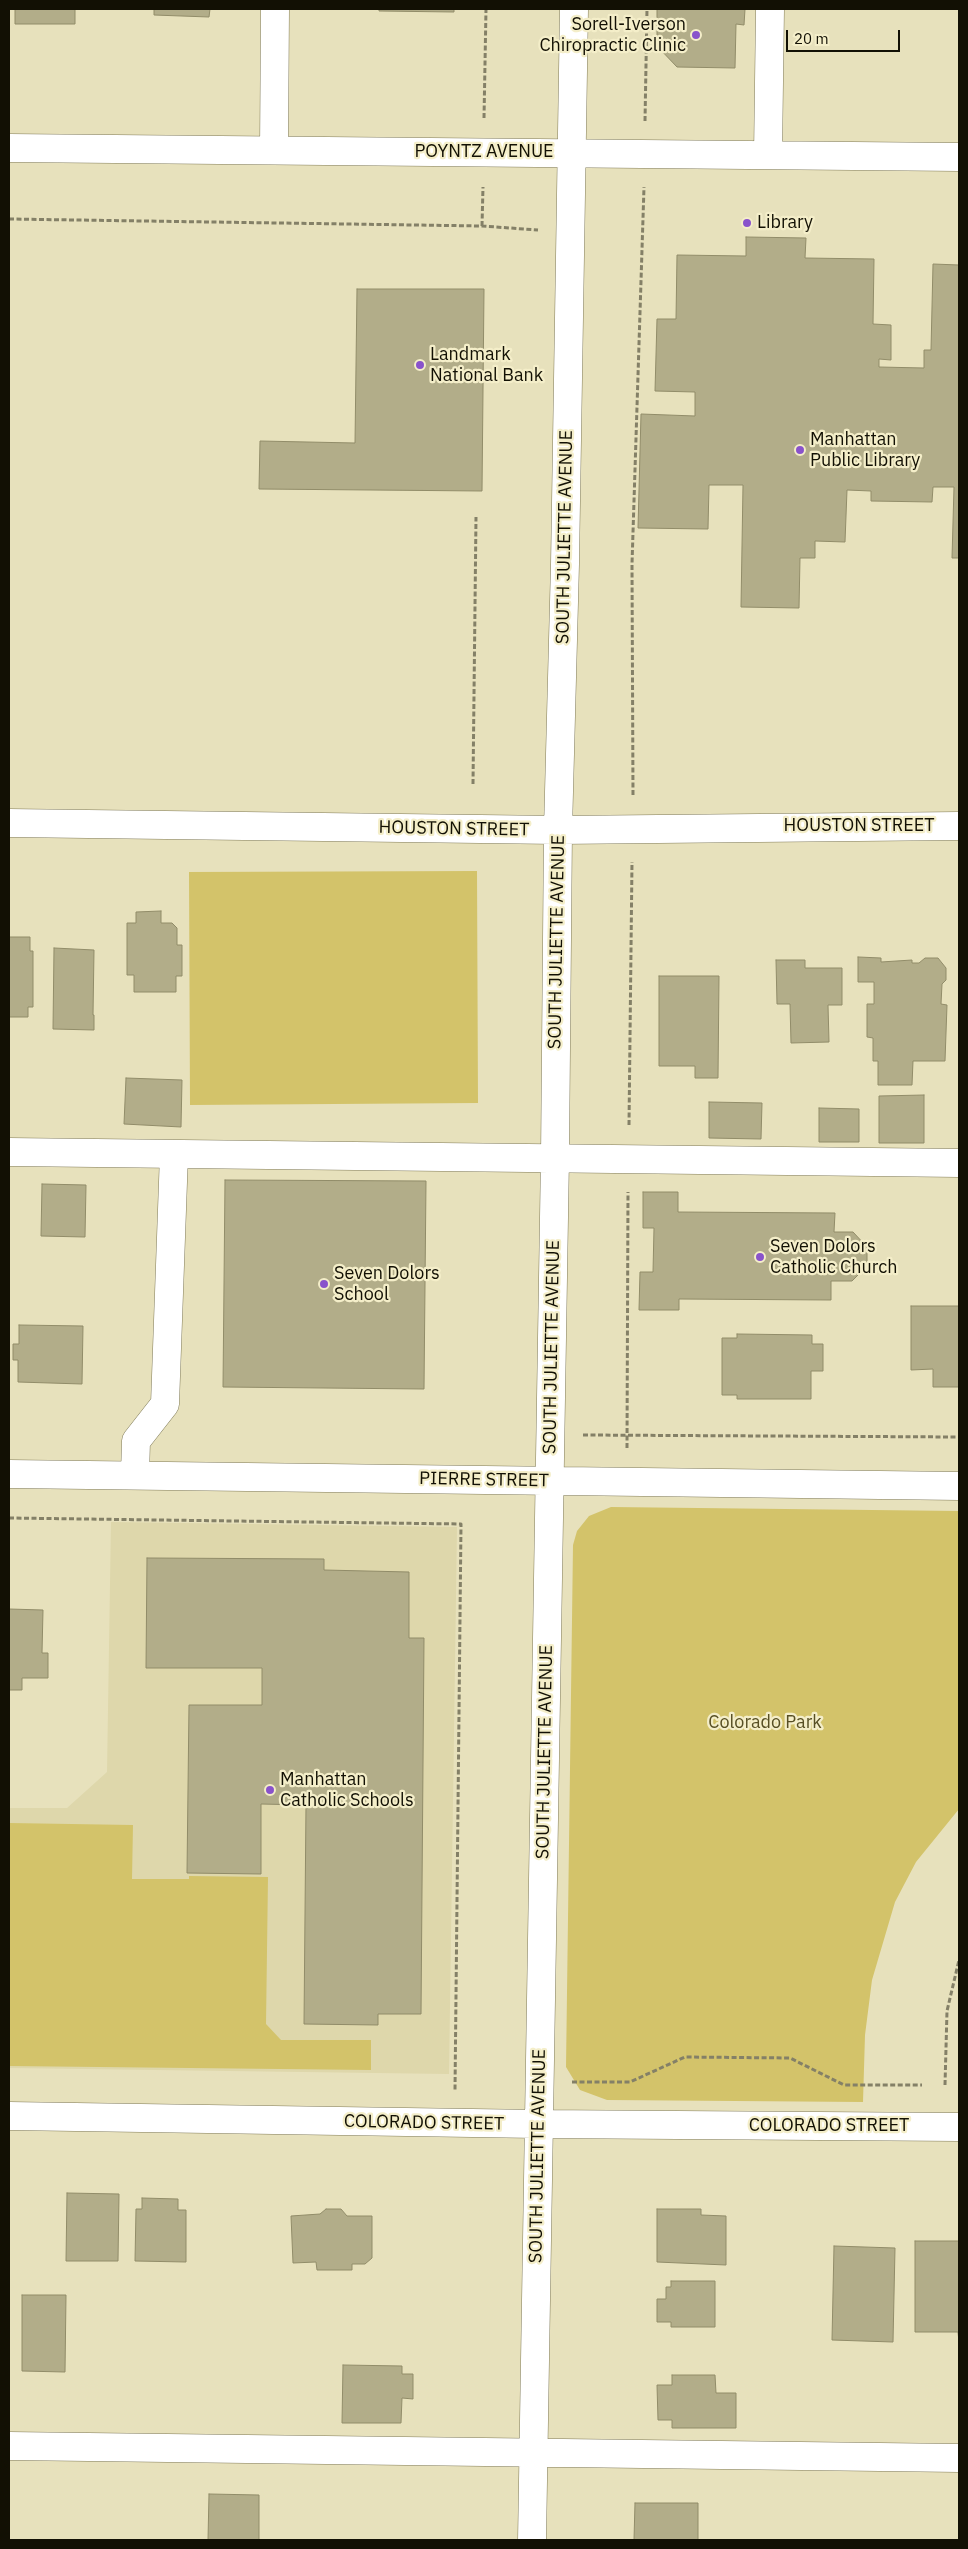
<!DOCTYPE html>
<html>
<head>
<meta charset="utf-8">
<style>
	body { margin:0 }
	#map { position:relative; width:968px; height:2549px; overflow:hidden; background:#e7e1bc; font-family:"IBM Plex Sans",sans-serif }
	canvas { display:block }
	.frame { position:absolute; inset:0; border:10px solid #121004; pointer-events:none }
	.scale { position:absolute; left:786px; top:30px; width:114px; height:22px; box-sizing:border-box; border:2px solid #121004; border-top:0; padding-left:6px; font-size:15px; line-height:18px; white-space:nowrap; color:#121004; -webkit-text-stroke:4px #f4eec9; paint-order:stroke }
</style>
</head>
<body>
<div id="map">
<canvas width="968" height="2549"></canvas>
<div class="frame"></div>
<div class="scale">20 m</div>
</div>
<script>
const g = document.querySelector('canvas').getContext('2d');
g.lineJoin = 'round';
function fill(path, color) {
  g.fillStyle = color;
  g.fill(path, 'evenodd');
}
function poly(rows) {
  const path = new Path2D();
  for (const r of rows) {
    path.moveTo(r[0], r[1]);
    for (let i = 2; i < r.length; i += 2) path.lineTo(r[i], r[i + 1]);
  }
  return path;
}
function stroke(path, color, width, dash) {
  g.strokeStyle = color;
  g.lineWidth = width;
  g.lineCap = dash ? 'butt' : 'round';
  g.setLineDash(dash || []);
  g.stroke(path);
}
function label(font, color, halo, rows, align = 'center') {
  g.font = font + ' "IBM Plex Sans",sans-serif';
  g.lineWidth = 4.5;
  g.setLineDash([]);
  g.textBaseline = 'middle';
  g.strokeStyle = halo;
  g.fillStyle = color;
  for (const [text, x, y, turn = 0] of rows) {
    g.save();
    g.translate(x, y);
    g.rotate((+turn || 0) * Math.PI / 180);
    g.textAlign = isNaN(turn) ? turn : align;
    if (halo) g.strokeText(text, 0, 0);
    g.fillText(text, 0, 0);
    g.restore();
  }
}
const built = poly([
	[111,1522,457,1527,449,2074,9,2068,9,1808,67,1808,107,1772]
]);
const green = poly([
	[477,871,478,1103,190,1105,189,872],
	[611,1507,959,1511,959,1809,916,1862,895,1902,872,1980,865,2035,863,2102,607,2100,580,2090,566,2067,573,1545,577,1531,589,1516],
	[9,1823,133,1825,132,1879,189,1879,189,1876,268,1877,266,2024,281,2040,371,2040,371,2070,9,2066]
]);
const building = poly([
	[15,9,75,9,75,24,15,24,15,9],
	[154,9,210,9,209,17,154,15,154,9],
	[379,9,454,9,454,12,379,11,379,9],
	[657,9,745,9,744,25,736,24,735,68,677,67,657,46,657,9],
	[746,237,806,238,805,258,874,259,873,324,891,325,891,360,879,359,879,367,924,368,924,350,931,350,933,264,959,265,959,558,952,558,954,487,933,487,932,502,871,501,871,491,847,490,845,542,815,541,815,558,800,558,799,608,741,607,743,485,709,485,708,529,638,528,641,414,695,416,695,392,655,391,657,319,676,319,677,255,746,256,746,237],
	[357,289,484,289,482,491,259,489,260,441,355,443,357,289],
	[161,911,161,923,172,923,177,928,177,945,182,945,182,976,176,976,176,992,134,992,134,975,127,975,127,923,136,923,136,912,161,911],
	[9,937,30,937,30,951,33,951,33,1007,28,1007,28,1017,9,1017,9,937],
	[54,948,94,950,93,1015,94,1015,94,1030,53,1029,54,948],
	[858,957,881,958,881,962,912,960,912,963,919,963,925,958,938,958,946,968,946,980,942,984,941,1004,947,1005,945,1061,913,1061,912,1085,878,1085,878,1061,873,1061,873,1038,867,1037,867,1004,874,1004,874,982,858,982,858,957],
	[776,960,805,960,805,968,842,968,842,1005,828,1005,829,1042,791,1043,790,1004,777,1004,776,960],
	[659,976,719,976,718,1078,695,1078,695,1066,659,1066,659,976],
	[126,1078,182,1080,181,1127,124,1124,126,1078],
	[924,1095,924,1143,879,1143,879,1096,924,1095],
	[709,1102,762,1103,761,1139,709,1138,709,1102],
	[819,1108,859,1109,859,1142,819,1142,819,1108],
	[225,1180,426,1181,424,1389,223,1387,225,1180],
	[42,1184,86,1185,85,1237,41,1236,42,1184],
	[643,1192,678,1192,678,1212,835,1213,834,1232,853,1232,867,1247,867,1266,852,1281,831,1281,831,1300,679,1299,679,1310,639,1310,640,1272,653,1272,654,1228,643,1228,643,1192],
	[911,1306,959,1306,959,1387,933,1387,933,1369,911,1370,911,1306],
	[19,1325,83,1326,82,1384,18,1382,18,1360,13,1360,13,1344,19,1344,19,1325],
	[737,1334,812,1335,812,1344,823,1344,823,1371,811,1371,811,1399,737,1399,737,1395,722,1395,722,1338,737,1338,737,1334],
	[147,1558,324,1559,324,1570,409,1572,409,1638,424,1638,421,2014,378,2014,378,2025,304,2024,306,1805,261,1804,261,1874,187,1873,189,1705,262,1705,262,1668,146,1668,147,1558],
	[9,1609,43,1610,42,1653,48,1653,48,1678,22,1678,22,1690,9,1690,9,1609],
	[67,2193,119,2194,118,2261,66,2261,67,2193],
	[142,2198,178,2199,178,2210,186,2210,186,2262,135,2261,136,2209,142,2209,142,2198],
	[326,2209,341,2209,347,2216,372,2216,372,2258,365,2264,352,2264,352,2270,317,2270,316,2262,293,2263,291,2216,320,2214,326,2209],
	[657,2209,701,2209,701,2215,726,2216,726,2265,657,2262,657,2209],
	[915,2241,959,2241,959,2342,958,2332,915,2332,915,2241],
	[834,2246,895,2248,893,2342,832,2340,834,2246],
	[671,2281,715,2281,715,2327,671,2327,671,2322,657,2322,657,2299,666,2299,666,2287,671,2287,671,2281],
	[22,2295,66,2295,65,2372,22,2371,22,2295],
	[343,2365,402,2366,402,2374,413,2374,413,2399,402,2398,401,2423,342,2423,343,2365],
	[672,2375,715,2375,716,2393,736,2393,736,2428,672,2428,672,2420,658,2420,657,2385,672,2385,672,2375],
	[209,2494,259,2495,259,2540,208,2540,209,2494],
	[635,2503,698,2503,698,2540,634,2540,635,2503]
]);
const path = poly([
	[484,118,486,9],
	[645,121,647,9],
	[9,219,482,226,538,230],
	[482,226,483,187],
	[473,784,476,517],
	[633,795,632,564,644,187],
	[629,1125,632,862],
	[583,1435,959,1437],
	[627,1448,628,1192],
	[9,1518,461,1524,455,2090],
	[572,2082,630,2082,685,2057,790,2058,844,2085,922,2085],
	[945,2085,947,2011,959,1960]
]);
const minor = poly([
	[9,148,959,157],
	[274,150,275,9],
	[768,155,770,9],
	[9,823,558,830,959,826],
	[9,1152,959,1163],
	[9,1474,959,1486],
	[135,1475,136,1441,165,1404,174,1154],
	[9,2116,538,2124,959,2127],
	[9,2446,959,2458],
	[532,2540,555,1157,558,830,565,564,574,9]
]);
const markers = [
	[696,35,5,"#8953cb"],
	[747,223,5,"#8953cb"],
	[420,365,5,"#8953cb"],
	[800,450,5,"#8953cb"],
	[760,1257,5,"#8953cb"],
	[324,1284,5,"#8953cb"],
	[270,1790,5,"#8953cb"]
];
const poiNames = [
	["Sorell-Iverson",686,25,"right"],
	["Chiropractic Clinic",686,46,"right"],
	["Library",757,223],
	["Landmark",430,355],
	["National Bank",430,376],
	["Manhattan",810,440],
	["Public Library",810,461],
	["Seven Dolors",770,1247],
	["Catholic Church",770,1268],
	["Seven Dolors",334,1274],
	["School",334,1295],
	["Manhattan",280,1780],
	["Catholic Schools",280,1801]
];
const streetNames = [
	["POYNTZ AVENUE",484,152],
	["SOUTH JULIETTE AVENUE",565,537,-89],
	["HOUSTON STREET",859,826],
	["HOUSTON STREET",454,829,1],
	["SOUTH JULIETTE AVENUE",557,942,-89],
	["SOUTH JULIETTE AVENUE",552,1347,-89],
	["PIERRE STREET",484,1480,1],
	["SOUTH JULIETTE AVENUE",545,1752,-89],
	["COLORADO STREET",424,2123,1],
	["COLORADO STREET",829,2126],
	["SOUTH JULIETTE AVENUE",538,2156,-89]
];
const parkNames = [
	["Colorado Park",765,1723]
];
fill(built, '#ded7ab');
fill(green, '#d3c36a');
fill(building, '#b2ad89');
stroke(building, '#918c69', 1);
stroke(minor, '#807b59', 29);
stroke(path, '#848067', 3, [5, 2.5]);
stroke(minor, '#fff', 28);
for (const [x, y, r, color] of markers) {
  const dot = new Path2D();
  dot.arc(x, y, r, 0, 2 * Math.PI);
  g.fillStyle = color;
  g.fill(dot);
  stroke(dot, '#f4eec9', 2);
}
label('18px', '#121004', '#f4eec9', poiNames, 'left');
label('18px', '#121004', '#f4eec9', streetNames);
label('18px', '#574f24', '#f4eec9', parkNames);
</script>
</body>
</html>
